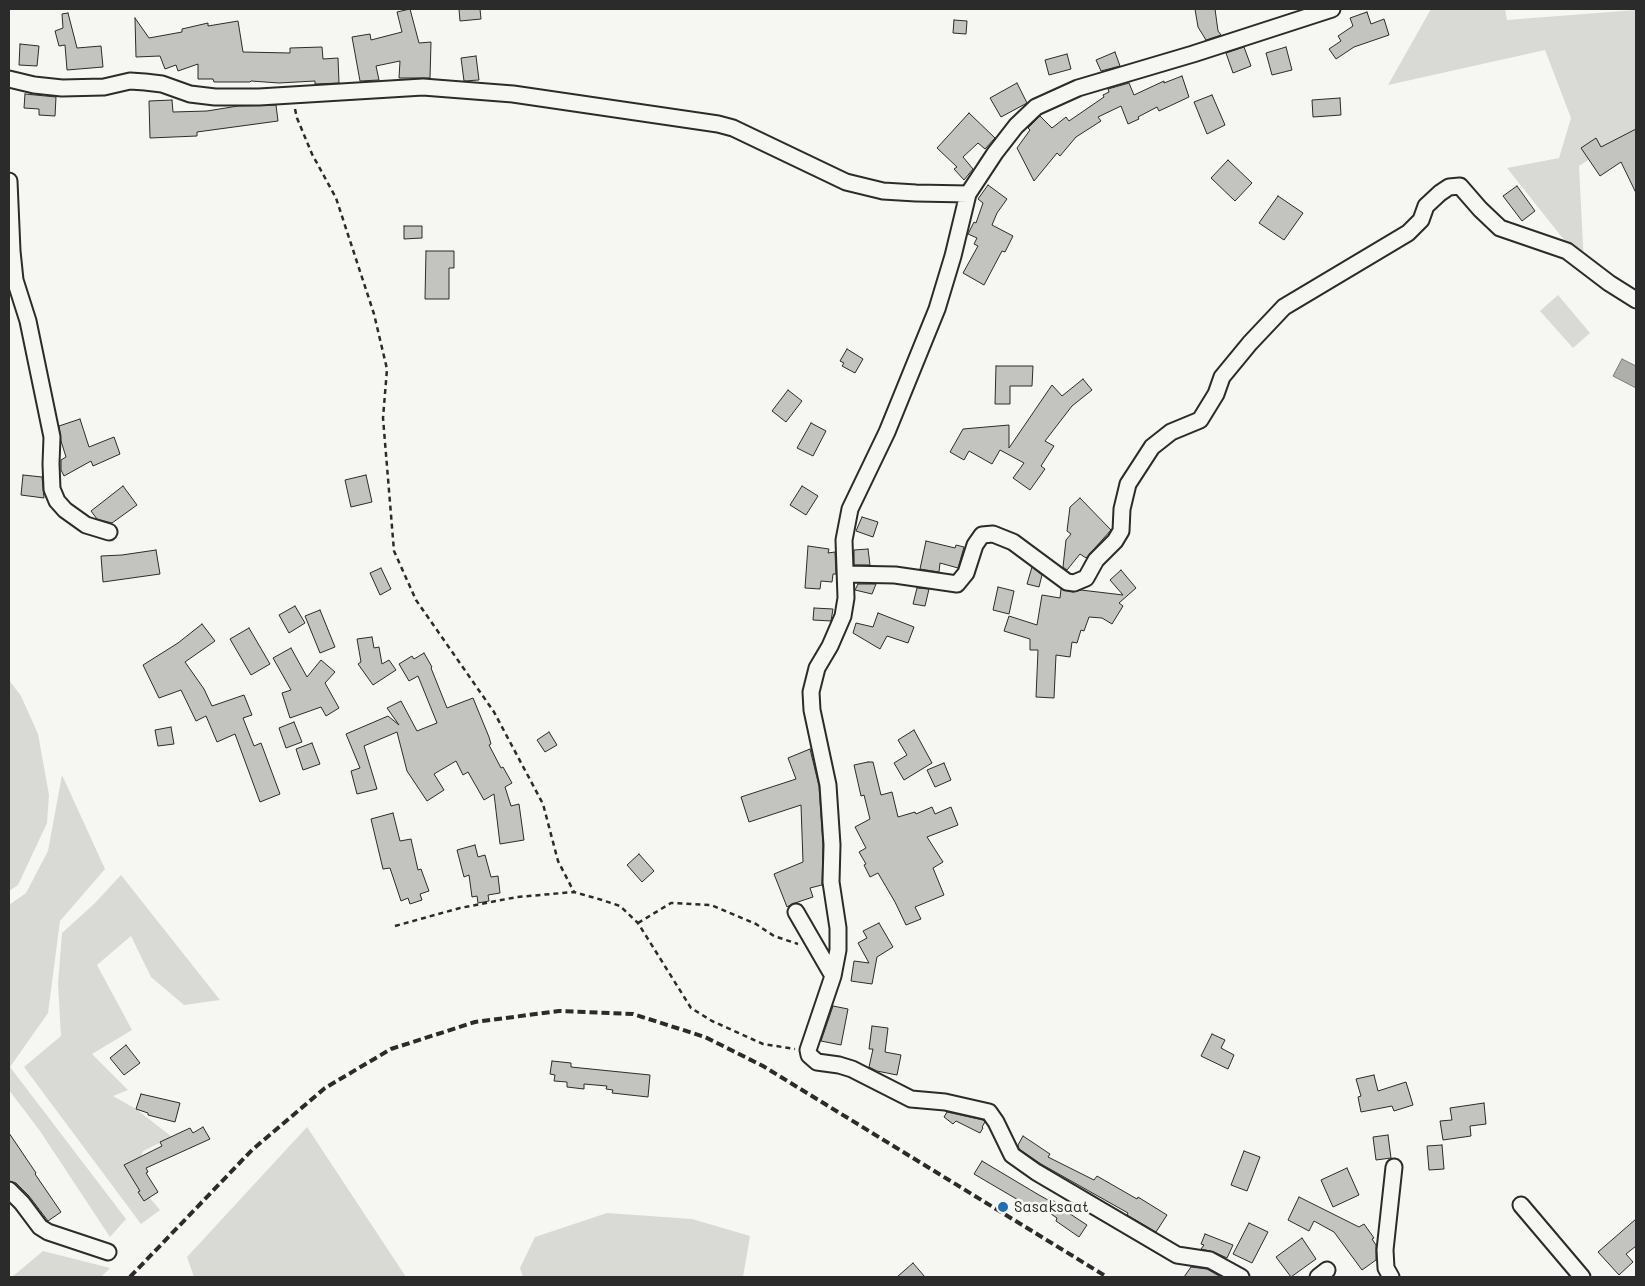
<!DOCTYPE html>
<html>
<head>
<meta charset="utf-8">
<style>
	body { margin:0 }
	#map { position:relative; width:1645px; height:1286px; overflow:hidden; background:#f6f6f2; font-family:Mali,sans-serif }
	canvas { display:block }
	.frame { position:absolute; inset:0; border:10px solid #2b2b2b; pointer-events:none }
</style>
</head>
<body>
<div id="map">
<canvas width="1645" height="1286"></canvas>
<div class="frame"></div>
</div>
<script>
const g = document.querySelector('canvas').getContext('2d');
g.lineJoin = 'round';
function fill(path, color) {
  g.fillStyle = color;
  g.fill(path, 'evenodd');
}
function poly(rows) {
  const path = new Path2D();
  for (const r of rows) {
    path.moveTo(r[0], r[1]);
    for (let i = 2; i < r.length; i += 2) path.lineTo(r[i], r[i + 1]);
  }
  return path;
}
function stroke(path, color, width, dash) {
  g.strokeStyle = color;
  g.lineWidth = width;
  g.lineCap = dash ? 'butt' : 'round';
  g.setLineDash(dash || []);
  g.stroke(path);
}
function label(font, color, halo, rows, align = 'center') {
  g.font = font + ' Mali,sans-serif';
  g.lineWidth = 5;
  g.setLineDash([]);
  g.textBaseline = 'middle';
  g.strokeStyle = halo;
  g.fillStyle = color;
  for (const [text, x, y, turn = 0] of rows) {
    g.save();
    g.translate(x, y);
    g.rotate((+turn || 0) * Math.PI / 180);
    g.textAlign = isNaN(turn) ? turn : align;
    if (halo) g.strokeText(text, 0, 0);
    g.fillText(text, 0, 0);
    g.restore();
  }
}
const green = poly([
	[1431,9,1505,9,1507,20,1636,10,1636,129,1579,166,1584,265,1507,168,1559,158,1571,118,1545,50,1388,85],
	[1558,295,1590,333,1573,348,1540,311],
	[9,680,21,696,38,734,49,795,47,823,18,885,9,891],
	[62,775,105,869,60,921,48,1013,10,1067,126,1219,110,1237,40,1131,9,1090,9,905,26,893,48,851],
	[121,875,220,1000,184,1005,151,977,131,936,97,965,132,1030,92,1054,128,1090,113,1096,136,1109,172,1137,143,1151,133,1178,160,1210,141,1224,24,1067,61,1036,58,984,62,933,94,904],
	[307,1127,406,1277,194,1277,187,1257],
	[607,1213,692,1219,750,1236,743,1277,523,1277,520,1268,535,1237],
	[43,1251,110,1268,101,1277,12,1277]
]);
const water = poly([
	[1622,359,1636,366,1636,388,1613,376,1622,359]
]);
const building = poly([
	[410,9,419,43,431,42,430,78,399,78,400,61,376,66,379,80,360,81,352,37,370,34,371,40,402,32,397,12,410,9],
	[459,9,480,9,481,19,460,21,459,9],
	[1195,9,1215,9,1218,31,1221,35,1206,40,1198,27,1195,9],
	[1367,12,1371,24,1384,19,1389,35,1354,47,1336,59,1329,49,1341,41,1338,36,1353,26,1350,18,1367,12],
	[68,13,77,48,101,46,103,67,67,70,65,45,59,46,55,31,63,28,62,14,68,13],
	[135,18,149,38,182,32,182,29,208,23,208,26,238,21,243,52,290,53,290,48,322,47,323,59,338,58,339,83,315,84,315,81,279,83,251,81,250,82,214,82,213,79,198,79,198,64,178,71,176,65,165,69,160,56,136,57,135,18],
	[954,20,967,21,966,34,953,33,954,20],
	[20,44,39,46,37,66,19,65,20,44],
	[1244,47,1251,66,1233,73,1226,53,1244,47],
	[1286,47,1292,70,1272,75,1266,53,1286,47],
	[1115,52,1120,66,1101,71,1096,60,1115,52],
	[1067,54,1071,69,1049,75,1045,60,1067,54],
	[476,56,479,80,464,81,461,58,476,56],
	[1182,76,1189,97,1159,111,1157,107,1138,117,1139,119,1128,124,1121,106,1098,117,1101,121,1076,137,1060,156,1057,153,1034,181,1017,148,1030,130,1028,128,1040,116,1052,128,1066,117,1069,121,1104,97,1103,95,1109,92,1108,89,1129,83,1134,95,1164,81,1164,83,1182,76],
	[1017,83,1027,103,1001,117,990,98,1017,83],
	[25,94,56,97,55,116,39,115,39,109,24,108,25,94],
	[1212,95,1225,125,1207,134,1194,102,1212,95],
	[1340,98,1341,115,1313,117,1312,100,1340,98],
	[172,100,173,112,207,111,238,106,276,105,278,121,197,132,197,136,150,138,149,101,172,100],
	[969,113,995,138,985,149,978,143,963,157,973,169,964,180,954,169,957,167,937,148,969,113],
	[1636,129,1636,193,1621,162,1600,176,1581,148,1596,138,1601,147,1636,129],
	[1228,160,1252,183,1235,201,1211,178,1228,160],
	[988,185,1007,199,997,213,992,225,1013,236,1005,252,1002,251,984,285,963,273,978,246,974,244,977,238,968,234,974,222,976,223,983,203,978,199,988,185],
	[1517,186,1535,211,1522,221,1503,196,1517,186],
	[1278,196,1303,213,1284,240,1259,223,1278,196],
	[404,226,422,226,422,238,404,239,404,226],
	[426,251,454,251,454,268,449,268,449,299,425,299,426,251],
	[847,349,863,359,855,373,842,366,844,363,840,361,847,349],
	[996,366,1033,366,1032,386,1010,386,1010,404,995,404,996,366],
	[1083,379,1092,390,1072,406,1045,441,1054,446,1041,466,1045,469,1030,490,1013,478,1024,463,1000,450,992,464,969,451,964,460,950,452,963,429,1009,425,1009,448,1052,385,1062,396,1083,379],
	[788,390,802,401,786,422,772,411,788,390],
	[80,419,89,447,114,437,120,454,93,466,91,461,64,476,61,470,61,460,66,457,61,441,59,426,80,419],
	[811,423,826,431,813,456,797,448,811,423],
	[23,475,42,477,44,498,21,495,23,475],
	[366,475,372,502,351,507,345,480,366,475],
	[123,486,137,505,112,523,97,519,91,511,123,486],
	[802,486,818,496,806,515,790,505,802,486],
	[1080,498,1111,530,1086,558,1080,554,1067,570,1063,567,1066,540,1071,534,1067,531,1070,507,1080,498],
	[862,517,878,522,873,537,856,531,862,517],
	[926,541,955,548,956,545,964,547,958,568,940,563,939,572,920,569,926,541],
	[808,546,829,549,828,553,835,552,836,574,833,574,832,582,821,581,820,589,805,588,808,546],
	[868,549,870,565,854,565,854,550,868,549],
	[156,550,160,574,103,582,101,556,122,555,156,550],
	[1032,567,1042,575,1039,587,1027,584,1032,567],
	[381,568,391,589,380,595,370,573,381,568],
	[1121,570,1136,588,1119,603,1123,606,1112,624,1102,618,1089,617,1084,631,1081,630,1077,643,1072,642,1070,657,1056,655,1054,698,1036,697,1038,650,1030,650,1030,639,1004,631,1009,616,1037,625,1042,595,1060,598,1061,589,1073,592,1081,590,1123,595,1110,580,1121,570],
	[858,584,876,584,872,594,855,590,858,584],
	[998,587,1014,591,1009,614,993,610,998,587],
	[917,588,929,589,925,606,913,604,917,588],
	[295,606,305,623,289,633,279,615,295,606],
	[814,608,833,609,831,621,813,620,814,608],
	[320,610,335,647,320,653,305,616,320,610],
	[878,613,914,627,908,643,887,636,880,649,853,633,856,623,873,627,878,613],
	[202,624,215,641,185,662,204,689,212,706,244,695,252,715,243,718,254,746,261,743,280,794,260,802,235,734,217,742,206,716,196,721,181,690,159,698,143,665,178,643,202,624],
	[249,628,270,664,251,675,230,639,249,628],
	[372,637,374,648,379,647,382,664,389,660,396,670,373,685,358,664,361,662,357,639,372,637],
	[291,648,307,677,321,660,335,672,325,683,339,708,326,716,321,707,290,718,282,693,291,690,273,658,291,648],
	[424,653,432,667,431,668,447,708,473,698,489,737,491,744,489,745,501,768,503,767,512,783,505,787,511,806,519,804,524,840,500,844,494,794,484,800,468,772,463,775,456,761,434,774,444,790,427,801,407,771,397,732,364,746,377,789,357,794,351,771,360,768,346,734,388,716,399,725,387,708,401,701,417,731,437,723,418,676,409,681,399,664,412,656,414,659,424,653],
	[294,722,302,742,286,748,279,728,294,722],
	[171,727,174,744,158,746,155,730,171,727],
	[914,730,932,763,904,780,894,763,907,755,898,740,914,730],
	[549,732,557,745,545,752,537,740,549,732],
	[312,743,320,764,303,770,296,749,312,743],
	[810,749,819,786,823,845,822,885,810,888,813,897,792,904,787,907,774,874,803,862,801,805,749,822,741,797,796,779,788,758,810,749],
	[868,762,873,762,881,795,892,792,898,817,915,812,916,814,932,807,935,814,951,807,958,825,927,837,943,862,933,868,944,895,915,907,921,919,906,925,895,902,878,873,870,877,864,865,866,864,859,852,866,848,855,827,870,819,864,795,861,796,854,765,868,762],
	[944,763,951,780,935,787,927,770,944,763],
	[393,813,400,841,411,839,418,870,421,869,429,891,420,894,422,900,410,904,408,898,401,901,390,868,383,869,371,819,393,813],
	[475,845,478,857,485,855,491,877,498,876,500,893,488,895,489,901,478,903,477,896,472,897,469,875,464,877,457,850,475,845],
	[639,854,654,871,642,882,627,865,639,854],
	[879,923,893,947,877,957,872,984,851,981,854,961,869,963,858,943,867,938,863,931,879,923],
	[833,1006,848,1009,841,1045,821,1041,833,1006],
	[872,1026,888,1028,885,1052,901,1055,897,1075,877,1071,869,1067,873,1049,869,1049,872,1026],
	[1212,1034,1225,1040,1221,1048,1234,1055,1228,1069,1201,1056,1212,1034],
	[126,1045,140,1063,124,1075,110,1058,126,1045],
	[552,1061,571,1063,571,1067,650,1075,648,1097,612,1093,613,1090,606,1089,607,1086,584,1084,584,1089,567,1087,567,1082,554,1081,555,1075,550,1074,552,1061],
	[1374,1075,1378,1091,1406,1082,1413,1105,1394,1111,1392,1106,1361,1112,1358,1097,1361,1096,1356,1079,1374,1075],
	[141,1094,180,1103,175,1122,148,1115,148,1113,136,1109,141,1094],
	[1484,1103,1486,1124,1470,1126,1471,1136,1443,1140,1440,1121,1452,1120,1450,1108,1484,1103],
	[947,1112,983,1120,985,1122,982,1127,983,1128,980,1133,956,1121,953,1124,944,1117,947,1112],
	[203,1127,210,1139,146,1168,148,1172,146,1173,158,1192,144,1201,138,1192,140,1191,124,1165,162,1146,160,1142,190,1128,193,1133,203,1127],
	[9,1133,36,1173,35,1174,61,1212,48,1221,29,1196,16,1183,9,1181,9,1133],
	[1388,1135,1391,1158,1376,1160,1373,1137,1388,1135],
	[1023,1136,1050,1154,1048,1157,1094,1180,1097,1176,1137,1199,1138,1197,1167,1215,1156,1232,1127,1215,1128,1213,1041,1164,1019,1149,1018,1145,1023,1136],
	[1442,1145,1444,1169,1429,1170,1427,1146,1442,1145],
	[1244,1151,1260,1157,1247,1191,1231,1185,1244,1151],
	[982,1161,1039,1195,1048,1200,1049,1198,1059,1204,1058,1206,1087,1225,1079,1237,1056,1221,1057,1218,1039,1206,1037,1211,974,1174,982,1161],
	[1347,1168,1359,1195,1333,1207,1321,1180,1347,1168],
	[1299,1197,1359,1227,1364,1224,1374,1238,1372,1239,1376,1245,1376,1260,1362,1270,1334,1232,1314,1221,1309,1231,1288,1220,1299,1197],
	[1636,1219,1636,1246,1626,1254,1633,1262,1619,1275,1598,1252,1636,1219],
	[1249,1223,1268,1232,1252,1263,1233,1254,1249,1223],
	[1205,1234,1233,1245,1227,1258,1214,1252,1201,1249,1204,1245,1201,1244,1205,1234],
	[1302,1238,1316,1259,1291,1277,1276,1257,1302,1238],
	[913,1263,925,1277,897,1277,913,1263],
	[1191,1267,1207,1269,1219,1276,1218,1277,1184,1277,1191,1267]
]);
const path = poly([
	[295,109,297,118,312,154,336,198,374,314,387,369,383,418,394,551,416,600,494,712,543,804,558,861,574,892],
	[638,923,671,903,711,905,756,924,774,936,798,944],
	[395,926,460,908,517,897,574,892,602,900,620,906,638,923,691,1008,712,1021,763,1044,795,1049]
]);
const minor = poly([
	[9,79,34,85,62,88,104,87,130,81,145,82,162,84,190,94,215,97,259,97,423,87,513,94,718,124,733,128,846,182,883,191,916,193,968,194],
	[9,181,12,251,15,280,28,321,52,437,51,464,52,489,57,501,65,510,86,525,109,532],
	[846,574,895,575,957,584,966,573,975,545,982,535,993,534,1013,542,1067,582,1074,583,1086,578,1096,560,1115,541,1121,531,1122,509,1128,484,1152,447,1171,432,1200,420,1216,394,1222,377,1250,343,1284,307,1408,233,1421,220,1426,206,1440,193,1449,187,1460,186,1480,209,1500,228,1567,251,1609,283,1636,300],
	[796,912,833,976],
	[9,1190,22,1203,40,1227,48,1232,108,1252],
	[1521,1205,1582,1277],
	[1241,1277,1210,1260,1177,1255,1036,1172,1012,1155,996,1122,989,1112,945,1102,911,1099,852,1069,839,1065,817,1062,809,1055,808,1050,833,976,838,950,838,928,831,882,832,845,828,785,812,710,811,692,817,668,830,646,843,616,846,598,844,540,850,509,887,432,937,309,953,256,968,194,995,153,1016,126,1036,107,1078,88,1193,54,1332,9],
	[1318,1277,1327,1270],
	[1391,1277,1386,1268,1385,1250,1394,1167]
]);
const rail = poly([
	[130,1277,252,1150,325,1088,391,1049,475,1022,559,1011,633,1014,705,1037,763,1066,1107,1277]
]);
const markers = [
	[1003,1207,6,"#1f6fb2"]
];
const poiNames = [
	["Sasaksaat",1014,1207]
];
fill(green, '#d9d9d5');
fill(water, '#aeaeab');
stroke(water, '#7a7a78', 1);
fill(building, '#c3c3c0');
stroke(building, '#2b2b2b', 1);
stroke(minor, '#2b2b2b', 19);
stroke(path, '#2b2b2b', 2.5, [5, 4]);
stroke(minor, '#f6f6f2', 15);
stroke(rail, '#2b2b2b', 4, [8, 4]);
for (const [x, y, r, color] of markers) {
  const dot = new Path2D();
  dot.arc(x, y, r, 0, 2 * Math.PI);
  g.fillStyle = color;
  g.fill(dot);
  stroke(dot, '#f6f6f2', 2);
}
label('15px', '#2b2b2b', '#f6f6f2', poiNames, 'left');
</script>
</body>
</html>
